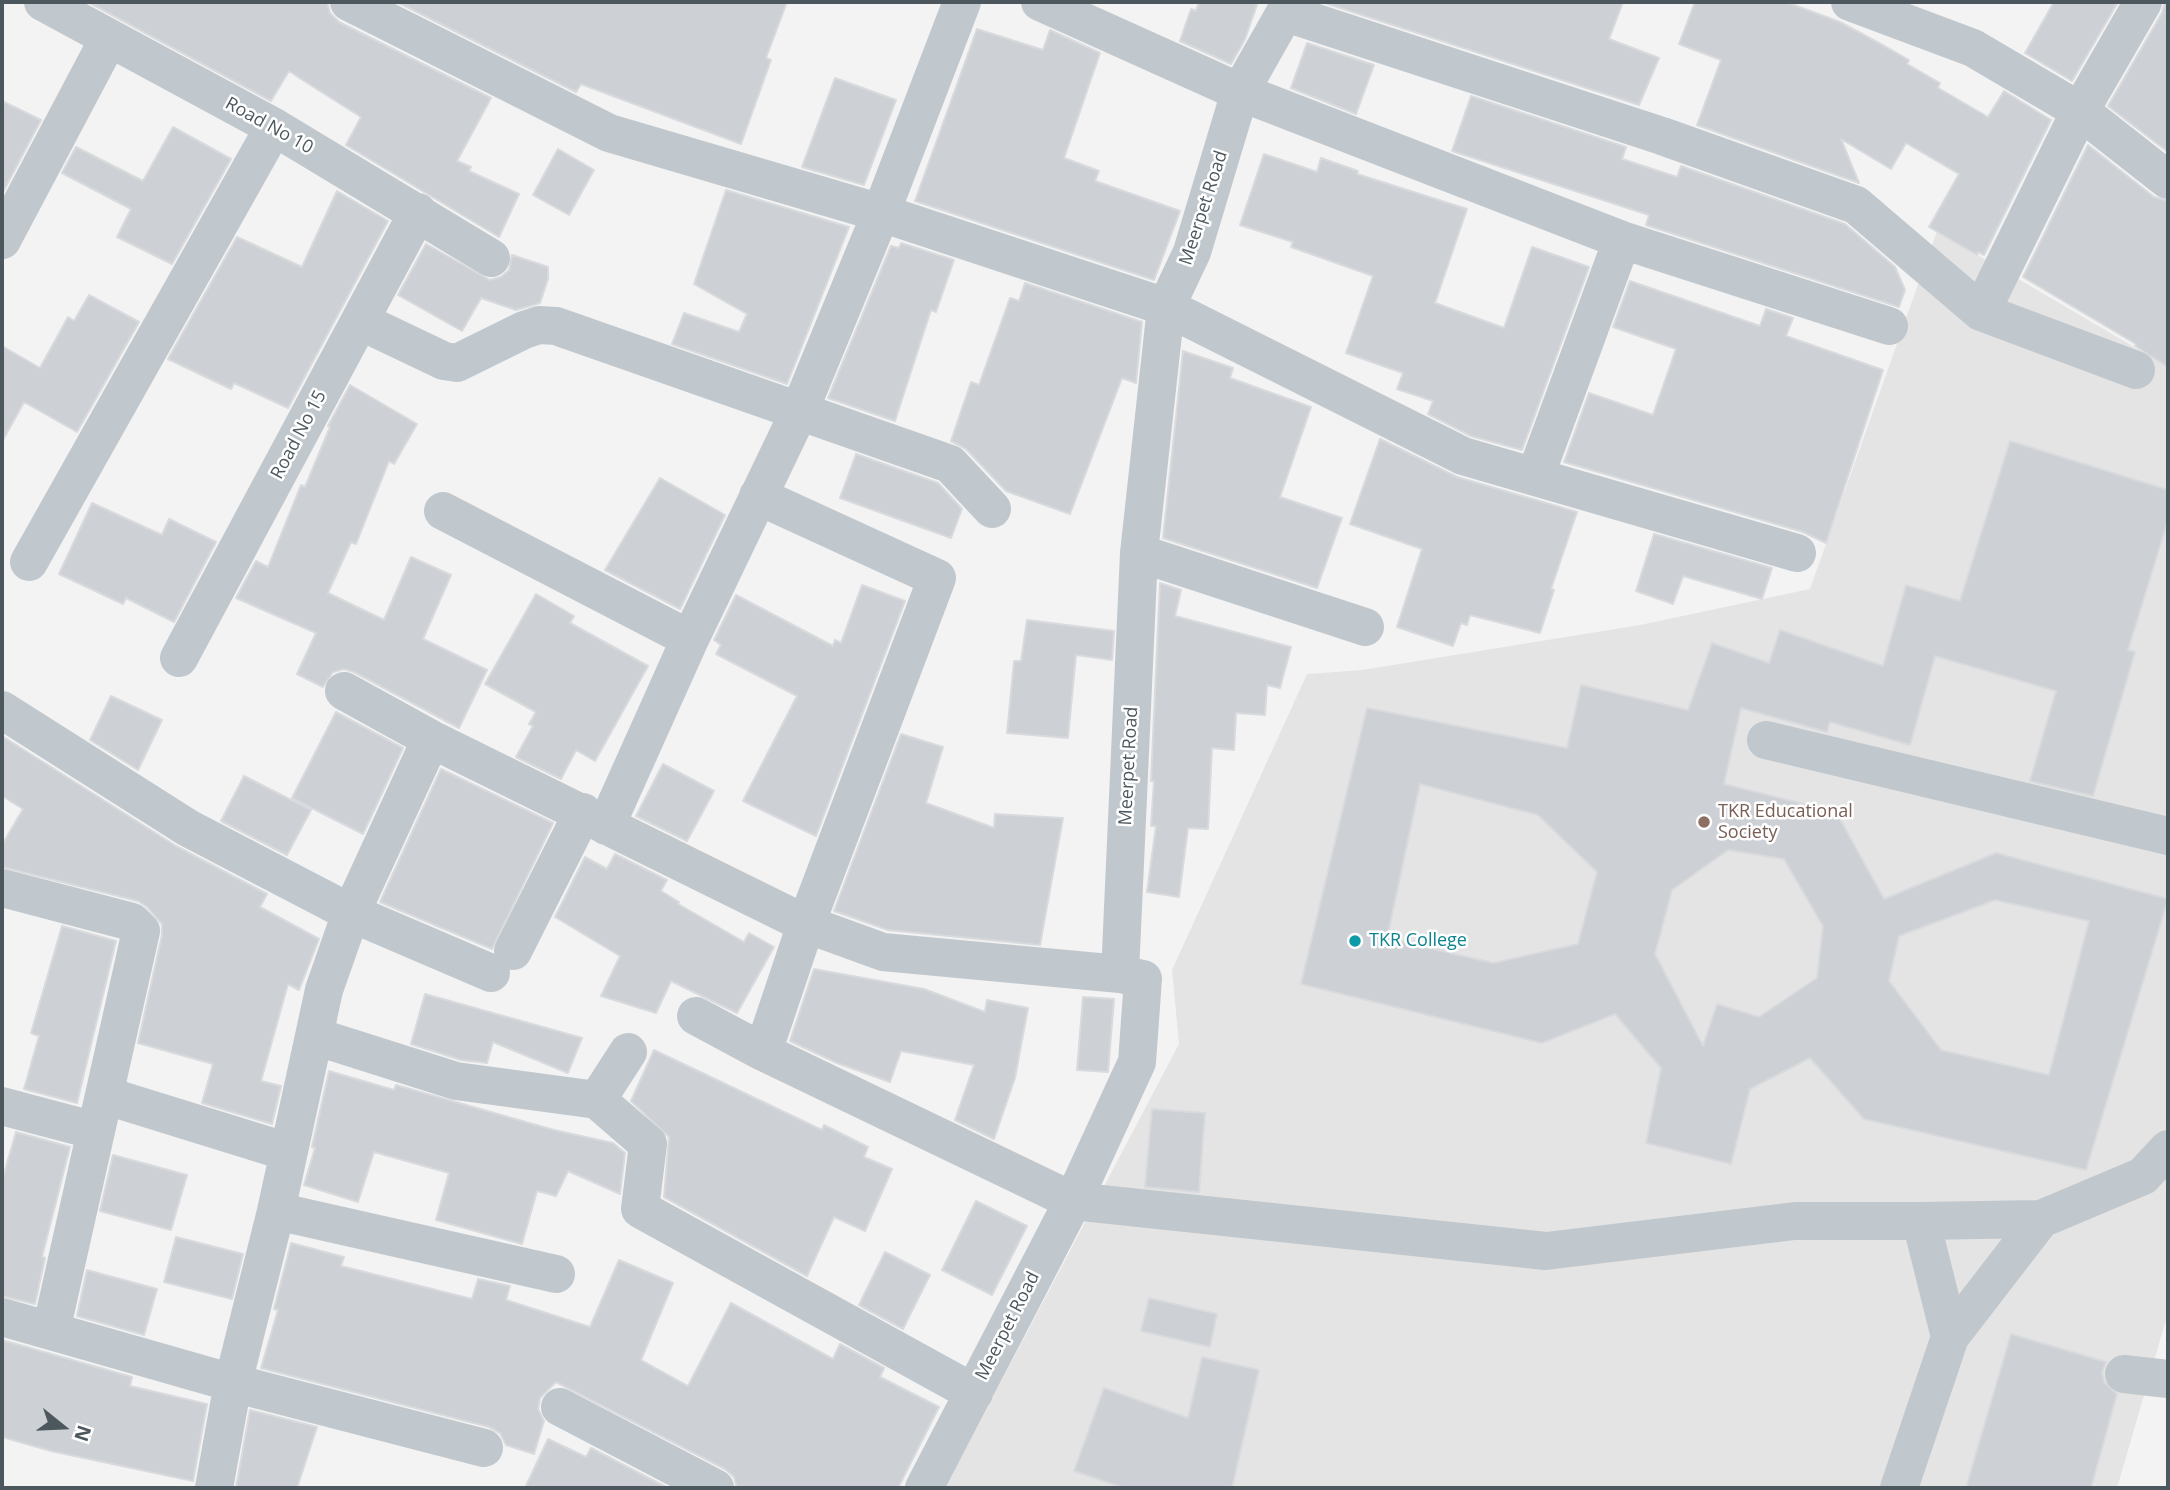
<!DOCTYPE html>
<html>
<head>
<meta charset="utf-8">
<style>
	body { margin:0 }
	#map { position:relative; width:2170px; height:1490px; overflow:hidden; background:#f4f3f3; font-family:"Open Sans",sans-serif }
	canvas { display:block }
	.frame { position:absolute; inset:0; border:4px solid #4d585e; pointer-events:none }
	.north { position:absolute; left:28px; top:1392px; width:70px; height:70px; -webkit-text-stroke:5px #fff; paint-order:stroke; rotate:108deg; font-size:19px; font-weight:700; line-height:28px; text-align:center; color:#4d585e }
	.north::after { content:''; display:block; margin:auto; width:24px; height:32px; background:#4d585e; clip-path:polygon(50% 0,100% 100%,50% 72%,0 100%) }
</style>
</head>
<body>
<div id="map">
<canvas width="2170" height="1490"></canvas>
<div class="frame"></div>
<div class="north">N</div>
</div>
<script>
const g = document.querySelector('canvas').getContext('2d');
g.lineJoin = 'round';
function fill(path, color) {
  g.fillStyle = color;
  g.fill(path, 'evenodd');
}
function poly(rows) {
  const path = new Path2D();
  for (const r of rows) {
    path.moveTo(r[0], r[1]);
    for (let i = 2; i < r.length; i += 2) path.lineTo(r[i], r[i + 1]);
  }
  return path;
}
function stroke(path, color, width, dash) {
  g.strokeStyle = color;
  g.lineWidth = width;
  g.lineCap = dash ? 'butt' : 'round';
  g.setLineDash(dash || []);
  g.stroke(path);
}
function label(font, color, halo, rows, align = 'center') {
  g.font = font + ' "Open Sans",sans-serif';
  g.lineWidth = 5;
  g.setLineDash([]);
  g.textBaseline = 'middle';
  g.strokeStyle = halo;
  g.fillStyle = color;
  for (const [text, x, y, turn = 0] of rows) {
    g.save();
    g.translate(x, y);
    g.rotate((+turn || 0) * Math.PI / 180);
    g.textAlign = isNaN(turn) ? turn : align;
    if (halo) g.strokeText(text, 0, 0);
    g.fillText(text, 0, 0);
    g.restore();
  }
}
const education = poly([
	[1937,231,2168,367,2168,1313,2117,1488,945,1488,1179,1044,1172,970,1307,674,1362,670,1640,625,1810,589]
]);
const building = poly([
	[88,2,327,2,330,13,339,22,491,98,457,161,471,167,469,171,519,194,499,237,346,145,361,117,301,79,289,71,271,101,88,2],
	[397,2,787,2,766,58,771,60,741,144,581,84,576,92,397,2],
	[1199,2,1258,2,1245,39,1231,64,1180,41,1191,9,1196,11,1199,2],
	[1322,2,1623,2,1609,39,1659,58,1639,105,1322,2],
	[1695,2,1786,2,1840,22,1879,43,1909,60,1907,64,1940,83,1938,88,1988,117,2004,91,2051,120,1984,255,1978,252,1977,255,1929,227,1959,174,1906,143,1891,169,1841,139,1859,183,1697,125,1721,60,1679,44,1695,2],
	[2054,2,2118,2,2072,81,2025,53,2054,2],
	[2165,2,2168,2,2168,152,2108,106,2162,13,2165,2],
	[977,29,1043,50,1050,30,1100,53,1064,158,1099,171,1095,181,1180,211,1154,280,915,201,977,29],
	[1307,43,1374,65,1356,114,1291,88,1307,43],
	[835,78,896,100,864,185,802,167,835,78],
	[1471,96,1626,147,1622,159,1677,177,1681,166,1845,224,1895,267,1905,290,1899,307,1646,225,1649,215,1452,151,1471,96],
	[2,101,41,120,2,194,2,101],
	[173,127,231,159,172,264,117,237,131,209,62,173,76,147,143,181,173,127],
	[2088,145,2154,197,2168,201,2168,367,2135,346,2136,344,2023,277,2088,145],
	[558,149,594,170,569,215,533,195,558,149],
	[1264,154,1317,172,1321,158,1358,171,1357,174,1467,209,1435,303,1504,328,1532,247,1589,267,1522,450,1471,436,1428,414,1433,401,1397,389,1403,373,1346,353,1373,276,1291,247,1293,242,1240,225,1264,154],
	[726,190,849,227,787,384,672,344,684,313,739,332,747,314,694,284,726,190],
	[337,191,388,221,288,408,234,383,231,389,168,359,237,237,302,267,337,191],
	[901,243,954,260,936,312,931,310,895,421,828,398,891,246,899,248,901,243],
	[426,244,490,280,501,277,509,270,512,255,548,267,548,279,540,303,516,310,481,298,462,331,398,295,426,244],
	[1630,281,1760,326,1766,309,1793,318,1786,336,1883,370,1826,543,1803,532,1564,462,1589,393,1653,415,1676,349,1613,327,1630,281],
	[1025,283,1142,322,1136,383,1122,378,1070,514,1006,491,966,449,951,441,971,382,979,385,1010,298,1019,301,1025,283],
	[89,295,139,322,77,432,24,402,2,442,2,346,40,368,68,317,74,321,89,295],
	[1183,351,1233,368,1230,378,1311,407,1280,497,1342,518,1317,588,1163,538,1183,351],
	[350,385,417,424,394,464,389,461,356,544,351,542,328,593,384,620,411,557,451,575,423,639,487,670,459,728,354,672,344,669,333,672,323,687,297,674,316,633,236,598,256,561,268,567,301,485,305,487,330,427,328,426,350,385],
	[1380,439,1457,477,1577,512,1551,589,1554,590,1540,633,1470,615,1467,625,1461,623,1453,646,1397,627,1422,549,1350,524,1380,439],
	[2010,441,2168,490,2168,520,2128,650,2135,652,2093,796,2030,781,2056,691,1935,656,1910,745,1830,722,1827,732,1741,708,1724,784,1836,812,1884,899,1996,853,2168,899,2086,1170,1864,1119,1810,1058,1750,1089,1731,1164,1646,1143,1661,1068,1615,1014,1542,1043,1301,984,1367,708,1567,748,1581,685,1688,710,1712,643,1769,663,1780,630,1883,666,1906,585,1960,601,2010,441],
	[1420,784,1538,815,1597,872,1578,944,1493,963,1387,938,1420,784],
	[1728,850,1784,859,1823,926,1817,978,1759,1017,1717,1004,1703,1046,1655,954,1672,890,1728,850],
	[1995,900,2089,921,2049,1075,1941,1050,1889,981,1899,936,1995,900],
	[856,454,938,483,962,509,951,538,840,498,856,454],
	[660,478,725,515,680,609,605,570,660,478],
	[92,503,162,535,169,519,216,542,174,622,126,598,123,604,59,574,92,503],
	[1654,534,1772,568,1762,599,1683,576,1673,604,1636,591,1654,534],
	[1160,583,1181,590,1175,616,1291,647,1280,688,1267,685,1265,715,1236,713,1234,750,1212,748,1208,829,1188,828,1179,897,1147,892,1156,826,1151,826,1154,781,1151,781,1160,583],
	[862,585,905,601,816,836,743,801,797,696,716,654,721,645,714,640,736,595,833,646,835,640,841,643,862,585],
	[536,594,574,616,570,623,648,666,595,761,576,750,561,779,516,757,533,726,529,724,536,712,485,684,536,594],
	[1027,620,1114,631,1112,660,1076,655,1068,738,1007,733,1014,661,1021,661,1027,620],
	[111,696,162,720,138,770,90,740,111,696],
	[336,712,403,748,363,834,292,798,336,712],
	[901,734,943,747,926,803,994,828,995,814,1063,818,1040,945,888,930,834,911,901,734],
	[2,736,176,846,267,894,260,907,319,939,299,990,288,984,261,1081,281,1086,272,1124,202,1103,213,1064,138,1043,162,935,162,924,147,907,138,901,2,867,2,845,23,809,2,796,2,736],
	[663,764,714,791,687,841,636,816,663,764],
	[441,769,553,823,492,949,380,902,441,769],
	[244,776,311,810,287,855,221,821,244,776],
	[615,854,667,880,661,891,679,902,678,904,744,942,749,933,774,947,737,1013,671,981,656,1013,601,996,620,956,555,917,585,857,607,869,615,854],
	[62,926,116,941,77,1103,24,1089,39,1036,31,1033,62,926],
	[814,969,924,989,985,1012,987,1000,1028,1008,1015,1078,994,1139,955,1120,974,1065,901,1051,890,1082,837,1063,790,1041,814,969],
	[425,994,500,1015,582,1038,568,1073,493,1042,487,1063,461,1060,411,1044,425,994],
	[1083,997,1114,999,1108,1072,1077,1070,1083,997],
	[654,1050,822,1130,824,1125,868,1147,864,1157,892,1169,865,1231,834,1217,807,1276,664,1197,669,1137,631,1101,654,1050],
	[329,1071,394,1090,396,1085,554,1130,613,1143,625,1153,620,1194,568,1171,556,1196,537,1191,522,1244,436,1220,449,1173,374,1152,358,1202,304,1185,315,1148,312,1147,329,1071],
	[1152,1109,1205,1113,1199,1192,1145,1187,1152,1109],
	[16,1132,70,1147,42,1257,45,1258,35,1304,2,1296,2,1181,16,1132],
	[113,1155,187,1175,171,1230,100,1211,113,1155],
	[976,1201,1027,1226,992,1295,942,1270,976,1201],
	[176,1237,243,1254,232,1299,164,1282,176,1237],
	[291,1243,344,1257,341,1266,472,1299,478,1279,510,1286,506,1300,590,1327,619,1260,673,1283,641,1360,688,1386,731,1303,833,1359,840,1344,884,1368,880,1377,939,1407,898,1488,737,1488,734,1477,725,1469,556,1382,540,1398,538,1409,544,1421,534,1454,506,1445,500,1433,489,1427,261,1368,278,1310,274,1309,291,1243],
	[885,1252,930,1275,903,1329,859,1305,885,1252],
	[87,1270,157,1289,144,1335,77,1316,87,1270],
	[1149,1298,1217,1314,1210,1347,1141,1331,1149,1298],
	[2011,1334,2106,1362,2102,1372,2104,1382,2117,1394,2091,1488,1966,1488,2011,1334],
	[2,1340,132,1377,130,1386,207,1404,193,1481,51,1451,2,1437,2,1340],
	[1202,1357,1259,1370,1232,1488,1124,1488,1074,1471,1104,1388,1188,1418,1202,1357],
	[250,1410,317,1427,297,1488,236,1488,250,1410],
	[548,1439,586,1457,591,1448,668,1488,525,1488,548,1439]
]);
const minor = poly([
	[43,2,274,127,491,258],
	[349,2,609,133,881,213,1166,307,1463,456,1797,553],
	[1040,2,1240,92,1622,240,1889,326],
	[1850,2,1973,48,2080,111,2168,180],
	[1286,13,1662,136,1856,205,1981,312,2136,370],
	[2,240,109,38],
	[1981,312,2080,111,2143,2],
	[360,321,444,361,457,363,524,330,539,325,556,326,950,464,992,509],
	[1535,477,1622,240],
	[758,496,937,578,806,924,763,1052],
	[443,511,690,639],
	[1139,553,1365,627],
	[29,562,274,127],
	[179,658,418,212],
	[344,691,431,739,806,924,883,952,1120,974],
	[2,710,188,828,351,913,491,973],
	[1766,740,2168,836],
	[606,826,690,639,799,412,881,213,962,2],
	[2,888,132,922,141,931,51,1331],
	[513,951,583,812],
	[696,1016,763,1052,1073,1201,1546,1251,1795,1221,1921,1221],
	[314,1036,456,1081,597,1100,628,1052],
	[104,1095,288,1152],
	[597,1100,648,1144,640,1209,974,1393],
	[2,1106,96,1131],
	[276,1211,556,1274],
	[2,1317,233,1383,484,1448],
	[1950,1337,2041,1219],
	[2124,1374,2168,1379],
	[560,1407,715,1488],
	[214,1488,233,1383,276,1211,324,990,351,913,431,739],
	[924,1488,1073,1201,1137,1062,1143,979,1120,974,1139,553,1166,307,1192,252,1240,92,1291,2],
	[1899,1488,1950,1337,1921,1221,2041,1219,2143,1176,2168,1149]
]);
const markers = [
	[1704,822,7,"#8d6e63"],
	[1355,941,7,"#0f9aa8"]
];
const streetNames = [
	["Road No 10",269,126,29],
	["Meerpet Road",1204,208,-72],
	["Road No 15",299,435,-62],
	["Meerpet Road",1129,766,-87],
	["Meerpet Road",1008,1326,-63]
];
const educationNames = [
	["TKR Educational",1718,812],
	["Society",1718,833]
];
const cultureNames = [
	["TKR College",1369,941]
];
fill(education, '#e5e4e4');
fill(building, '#cdd0d4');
stroke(building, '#d8dadd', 2);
stroke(minor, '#c1c8cd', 38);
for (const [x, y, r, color] of markers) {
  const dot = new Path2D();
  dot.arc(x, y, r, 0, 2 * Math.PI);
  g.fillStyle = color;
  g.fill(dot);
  stroke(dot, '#fff', 2.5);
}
label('18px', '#4d585e', '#fff', streetNames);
label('18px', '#785e54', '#fff', educationNames, 'left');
label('18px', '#0d838f', '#fff', cultureNames, 'left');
</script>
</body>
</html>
